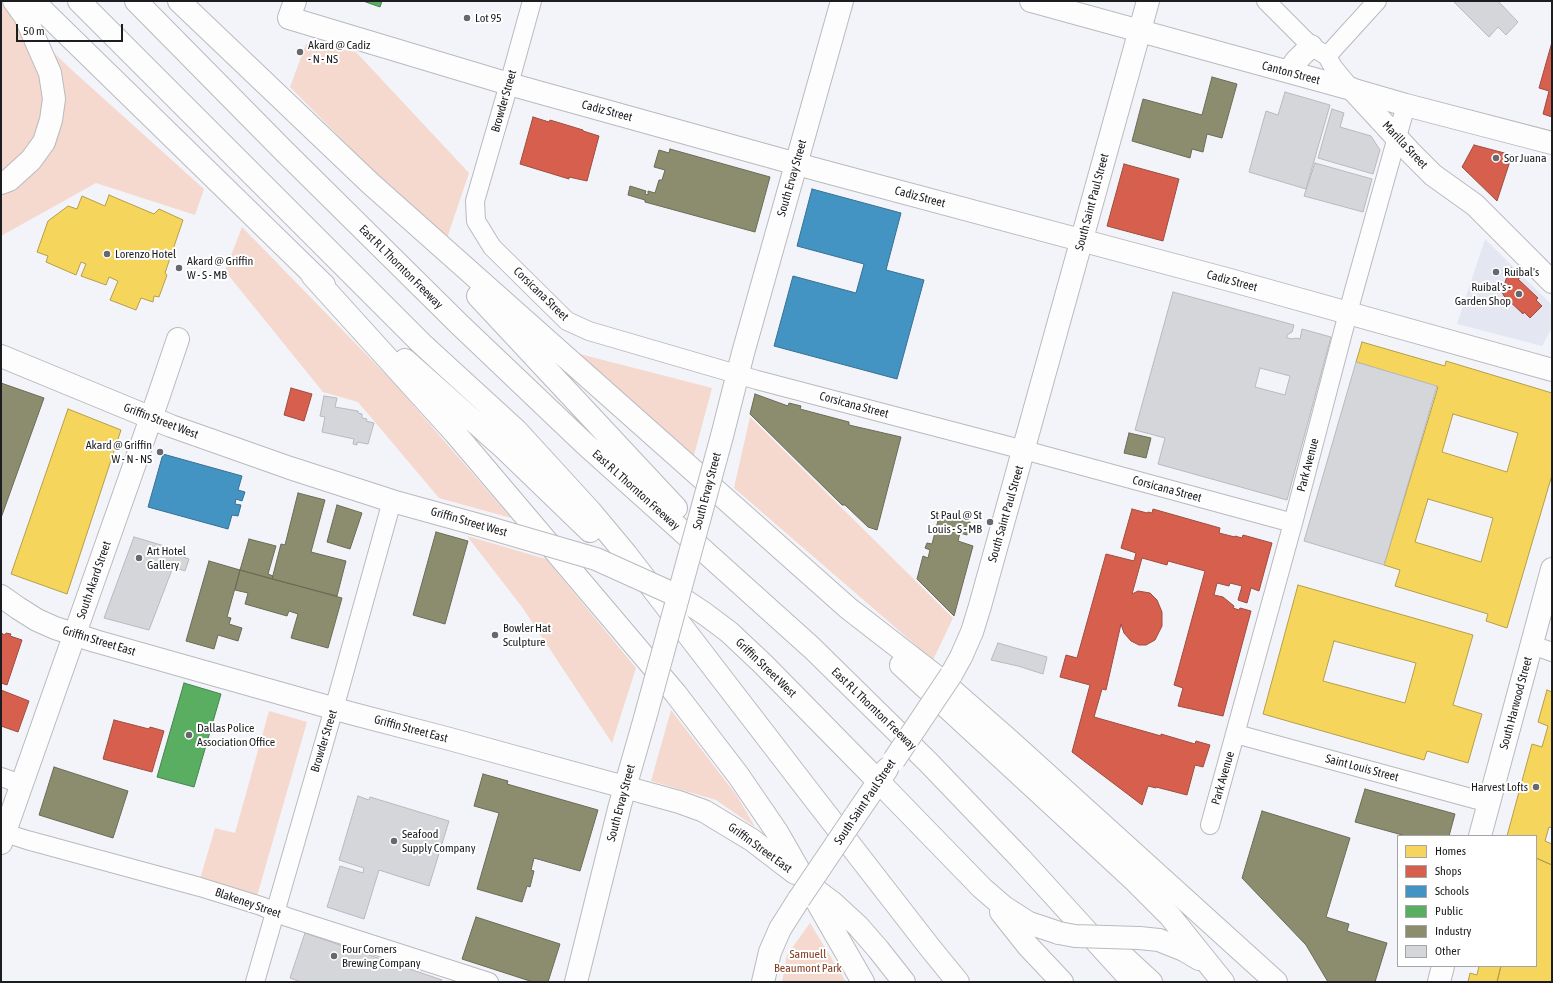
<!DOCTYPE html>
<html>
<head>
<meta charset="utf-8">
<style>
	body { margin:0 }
	#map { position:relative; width:1553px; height:983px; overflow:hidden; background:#f3f4f9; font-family:"Asap Condensed",sans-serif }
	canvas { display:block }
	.frame { position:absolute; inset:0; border:2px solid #1c1d21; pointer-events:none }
	.legend { position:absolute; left:1397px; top:835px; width:140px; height:132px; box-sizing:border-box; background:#fff; border:1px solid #a4a5a6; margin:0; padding:5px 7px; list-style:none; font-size:12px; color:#1c1d21 }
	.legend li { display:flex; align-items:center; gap:8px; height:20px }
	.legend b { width:20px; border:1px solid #a4a5a6 }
	.scale { position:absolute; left:16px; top:24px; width:107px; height:18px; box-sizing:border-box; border:2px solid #1c1d21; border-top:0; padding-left:5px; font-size:12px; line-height:14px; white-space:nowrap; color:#1c1d21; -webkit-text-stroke:3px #fff; paint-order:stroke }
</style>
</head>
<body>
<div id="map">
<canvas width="1553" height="983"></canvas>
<div class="frame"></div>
<ul class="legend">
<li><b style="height:11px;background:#f6d55c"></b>Homes</li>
<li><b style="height:11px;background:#d6604d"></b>Shops</li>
<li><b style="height:11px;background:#4393c3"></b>Schools</li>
<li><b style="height:11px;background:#5aae61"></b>Public</li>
<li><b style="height:11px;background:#8c8c6e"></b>Industry</li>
<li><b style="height:11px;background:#d5d6da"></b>Other</li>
</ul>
<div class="scale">50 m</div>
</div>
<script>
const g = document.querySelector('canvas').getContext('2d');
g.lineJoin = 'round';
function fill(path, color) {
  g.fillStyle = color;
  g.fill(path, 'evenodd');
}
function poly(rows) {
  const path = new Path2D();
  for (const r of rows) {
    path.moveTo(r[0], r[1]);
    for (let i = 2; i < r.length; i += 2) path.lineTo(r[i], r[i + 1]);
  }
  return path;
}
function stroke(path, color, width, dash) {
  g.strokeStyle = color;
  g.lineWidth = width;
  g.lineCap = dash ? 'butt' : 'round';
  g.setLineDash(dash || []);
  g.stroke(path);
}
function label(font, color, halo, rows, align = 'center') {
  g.font = font + ' "Asap Condensed",sans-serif';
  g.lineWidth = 4;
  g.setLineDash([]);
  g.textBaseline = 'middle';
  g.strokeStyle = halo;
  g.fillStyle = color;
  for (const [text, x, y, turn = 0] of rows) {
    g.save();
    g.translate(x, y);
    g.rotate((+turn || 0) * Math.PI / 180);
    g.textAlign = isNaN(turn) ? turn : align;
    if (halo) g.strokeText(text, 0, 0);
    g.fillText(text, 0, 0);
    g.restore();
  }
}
const built = poly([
	[1485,239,1552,305,1552,328,1542,346,1457,324]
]);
const green = poly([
	[1,3,73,71,204,189,195,215,96,183,1,236],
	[306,44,356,52,469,173,445,244,290,87],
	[242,227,394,383,511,518,439,498,358,402,323,392,225,271],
	[576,353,712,388,693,459],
	[750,417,953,618,933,660,734,488],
	[467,536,546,559,636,668,612,743,522,607],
	[671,710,737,796,755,827,716,800,651,781],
	[269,711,307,722,257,896,200,879,215,828,235,833],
	[810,923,846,982,782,982,787,955]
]);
const homes = poly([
	[109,195,154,214,159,209,183,220,165,273,167,275,159,297,154,296,153,302,141,298,136,310,110,300,118,281,109,277,106,285,81,276,86,264,81,262,76,275,46,262,48,256,37,252,48,221,68,206,77,209,82,196,105,206,109,195],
	[1362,342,1445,366,1446,361,1552,393,1552,475,1507,628,1486,621,1488,614,1395,586,1400,570,1384,565,1438,387,1356,362,1362,342],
	[1453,414,1518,433,1507,472,1442,452,1453,414],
	[1428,499,1493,518,1481,562,1415,542,1428,499],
	[68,409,121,430,67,594,11,574,68,409],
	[1298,585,1473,635,1453,705,1482,714,1468,763,1427,751,1424,760,1263,714,1298,585],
	[1334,641,1416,663,1405,703,1323,681,1334,641],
	[1547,690,1552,692,1552,828,1549,827,1545,841,1552,844,1552,865,1536,858,1536,836,1507,836,1532,744,1542,747,1548,726,1538,722,1547,690],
	[1536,858,1552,865,1552,982,1497,982,1501,966,1536,966,1536,858],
	[1479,966,1501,966,1497,982,1468,982,1470,973,1477,975,1479,966]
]);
const shops = poly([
	[1552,42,1552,117,1543,114,1549,91,1539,88,1552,42],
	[533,117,549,122,550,120,583,130,583,131,599,136,587,181,569,177,569,179,520,164,533,117],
	[1474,145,1512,155,1497,201,1462,167,1474,145],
	[1124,164,1179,179,1163,241,1107,226,1124,164],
	[1511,268,1521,277,1518,279,1538,298,1536,300,1542,306,1530,318,1524,312,1523,314,1504,296,1502,292,1509,270,1511,268],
	[291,388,312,394,304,421,284,415,291,388],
	[1132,509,1147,513,1148,512,1152,513,1153,509,1220,528,1219,533,1235,537,1235,536,1242,538,1243,535,1272,543,1259,591,1251,588,1247,603,1238,600,1242,586,1230,583,1229,586,1217,583,1214,595,1223,597,1234,606,1233,608,1239,610,1240,608,1251,611,1223,716,1178,706,1183,688,1174,685,1205,571,1168,561,1167,565,1142,558,1132,594,1138,591,1150,593,1157,600,1162,612,1162,626,1155,640,1146,645,1139,645,1131,641,1124,633,1121,624,1106,690,1102,689,1094,717,1161,736,1161,734,1195,744,1196,741,1210,745,1203,767,1195,765,1187,795,1156,787,1156,788,1148,786,1142,805,1072,752,1090,685,1060,677,1066,655,1077,658,1106,554,1134,561,1136,553,1121,548,1132,509],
	[1,633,5,635,6,633,11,634,10,636,22,640,7,685,1,683,1,633],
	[1,690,29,701,18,732,1,726,1,690],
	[114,720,149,729,150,727,164,731,152,772,103,759,114,720]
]);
const schools = poly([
	[812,189,901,213,886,270,924,280,897,379,774,346,793,276,856,293,864,264,797,246,812,189],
	[163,454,242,476,238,490,245,492,242,501,236,499,235,504,241,505,238,516,232,515,228,529,148,507,163,454]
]);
const public = poly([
	[363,1,382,1,380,7,363,1],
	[184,683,221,694,194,787,157,777,184,683]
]);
const industry = poly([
	[1212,77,1237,84,1222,138,1207,134,1203,152,1192,149,1190,158,1132,141,1143,99,1202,115,1212,77],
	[670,149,770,177,755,232,645,202,645,200,628,195,630,186,646,191,645,194,648,195,648,191,655,193,659,180,662,180,665,170,654,167,659,150,669,153,670,149],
	[1,383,44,398,1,518,1,383],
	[755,394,788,406,789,403,801,406,800,409,849,422,849,425,901,437,877,530,868,527,845,505,842,505,750,414,755,394],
	[1129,433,1151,438,1146,458,1124,453,1129,433],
	[298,493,325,500,311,552,346,561,337,596,272,579,281,544,285,545,298,493],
	[337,505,362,513,350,549,327,542,337,505],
	[940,513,970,522,967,535,960,533,958,541,973,546,954,616,917,579,923,556,928,558,930,550,925,548,927,543,932,544,940,513],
	[436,532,468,541,445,624,413,615,436,532],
	[249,539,276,546,268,574,273,576,272,579,240,570,249,539],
	[209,561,240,570,227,617,231,618,229,624,242,628,238,641,218,635,214,649,186,641,209,561],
	[240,570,342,598,328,648,291,638,298,614,289,611,287,616,245,604,248,593,235,590,240,570],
	[54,767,128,791,113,838,39,815,54,767],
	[483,774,508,781,507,784,598,810,580,871,534,858,531,870,534,871,530,887,527,886,522,902,477,889,499,813,474,806,483,774],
	[1365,789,1455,814,1449,836,1406,836,1355,822,1365,789],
	[1262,811,1350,838,1326,917,1349,924,1347,931,1387,943,1375,982,1328,982,1306,945,1242,878,1262,811],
	[476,917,560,944,548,982,533,982,462,959,476,917]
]);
const building = poly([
	[1453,1,1498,1,1518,22,1506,35,1498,27,1489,37,1453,1],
	[1285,92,1330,105,1306,189,1249,172,1266,111,1278,115,1285,92],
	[1332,109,1344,113,1340,127,1371,136,1380,150,1373,174,1318,158,1332,109],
	[1315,163,1372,179,1363,212,1304,196,1315,163],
	[1173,292,1294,325,1292,332,1287,335,1287,338,1293,339,1296,338,1300,339,1302,329,1331,337,1287,500,1158,464,1165,438,1135,430,1173,292],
	[1260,368,1290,376,1285,395,1255,387,1260,368],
	[1356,362,1437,386,1384,565,1304,541,1356,362],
	[324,396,337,398,335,407,358,411,358,413,362,414,362,418,367,419,366,421,374,423,368,444,357,442,357,445,353,444,354,439,322,432,325,417,320,416,324,396],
	[134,537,178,550,176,554,189,559,185,571,173,567,149,630,104,618,134,537],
	[998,643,1047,657,1043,674,1018,666,991,660,998,643],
	[358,796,369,800,370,797,449,821,429,886,379,870,364,919,327,907,340,866,363,873,364,868,339,860,358,796],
	[305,933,442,980,441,982,301,982,290,978,305,933]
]);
const minor = poly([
	[532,1,509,84,475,201,476,221,492,247,567,321,589,331,757,380,1024,450,1293,523],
	[1266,1,1311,46,1327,56,1333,67,1351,89],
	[1327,56,1377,1],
	[1532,645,1552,652],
	[1236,734,1489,803],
	[1,777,21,784],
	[1210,825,1293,523,1353,294,1406,105],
	[5,833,27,840,200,887,261,906,287,917,489,982],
	[255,982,339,691,392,501]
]);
const major = poly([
	[295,1,289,18,509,84,815,169,1230,280,1552,370],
	[1031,1,1351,89,1406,105,1552,143],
	[1289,72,1296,61,1311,46],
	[1352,89,1410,152,1433,175,1475,205,1552,282],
	[1,356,171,426,290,468,392,501,486,527],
	[722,436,743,353,842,1],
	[1,596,18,608,37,620,55,628,95,641,350,713,446,738,679,802,704,811,752,840,795,873],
	[678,596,705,614,729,632,763,664,879,782],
	[951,675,961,657,972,632,980,606,1148,1],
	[855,816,887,769],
	[1480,836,1552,569],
	[1,843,158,398,178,339],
	[576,982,620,805,645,718],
	[763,982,770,952,780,929,799,899],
	[1439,982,1443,966]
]);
const highway = poly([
	[33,1,324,285],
	[79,1,422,344,516,430,591,512,626,554,813,797,931,949,958,982],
	[136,1,283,150,460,325,584,443,812,648,929,763,1021,859,1133,982],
	[179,1,371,184,848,608,937,677,1010,741,1276,982],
	[1,183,9,180,31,160,44,142,51,120,54,99,50,73,25,16,14,1],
	[312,275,455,433,676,694,738,775,777,832,863,982],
	[478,296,676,508],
	[405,360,505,449,590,531],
	[901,665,1135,881,1170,916,1223,982],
	[879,782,982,888,1004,907,1029,923,1059,933],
	[817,891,833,903,858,926,878,949,904,982],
	[1001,912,1028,946,1062,982],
	[1139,938,1159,940,1184,950,1199,959],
	[1125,958,1151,982]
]);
const majorBridge = poly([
	[486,527,596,559,678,596],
	[645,718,722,436],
	[894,760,951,675],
	[799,899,855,816]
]);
const highwayBridge = poly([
	[1059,933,1075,936,1139,938]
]);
const markers = [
	[467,18,4,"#67686d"],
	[300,52,4,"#67686d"],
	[1496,158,4,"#67686d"],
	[107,254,4,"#67686d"],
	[179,268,4,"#67686d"],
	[1496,272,4,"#67686d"],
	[1519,294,4,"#67686d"],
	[160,452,4,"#67686d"],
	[990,522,4,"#67686d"],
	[139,558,4,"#67686d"],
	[495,635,4,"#67686d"],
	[189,735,4,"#67686d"],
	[1536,787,4,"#67686d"],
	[394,841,4,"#67686d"],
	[334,956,4,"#67686d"]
];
const poiNames = [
	["Lot 95",475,18],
	["Akard @ Cadiz",308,45],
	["- N - NS",308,59],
	["Sor Juana",1504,158],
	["Lorenzo Hotel",115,254],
	["Akard @ Griffin",187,261],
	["W - S - MB",187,275],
	["Ruibal's",1504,272],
	["Ruibal's -",1511,287,"right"],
	["Garden Shop",1511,301,"right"],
	["Akard @ Griffin",152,445,"right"],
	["W - N - NS",152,459,"right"],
	["St Paul @ St",982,515,"right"],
	["Louis - S - MB",982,529,"right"],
	["Art Hotel",147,551],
	["Gallery",147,565],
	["Bowler Hat",503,628],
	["Sculpture",503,642],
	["Dallas Police",197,728],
	["Association Office",197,742],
	["Harvest Lofts",1528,787,"right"],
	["Seafood",402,834],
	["Supply Company",402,848],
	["Four Corners",342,949],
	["Brewing Company",342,963]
];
const streetNames = [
	["Canton Street",1291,73,15],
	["Browder Street",504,101,-74],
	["Cadiz Street",607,111,15],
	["Marilla Street",1405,145,47],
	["South Ervay Street",792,178,-74],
	["Cadiz Street",920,197,15],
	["South Saint Paul Street",1092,202,-75],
	["East R L Thornton Freeway",401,267,45],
	["Cadiz Street",1232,281,15],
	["Corsicana Street",541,294,44],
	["Corsicana Street",854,405,15],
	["Griffin Street West",161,421,21],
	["Park Avenue",1308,465,-75],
	["Corsicana Street",1167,489,15],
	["East R L Thornton Freeway",636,490,42],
	["South Ervay Street",707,491,-75],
	["South Saint Paul Street",1006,514,-74],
	["Griffin Street West",469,522,16],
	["South Akard Street",94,580,-71],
	["Griffin Street East",99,641,17],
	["Griffin Street West",766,668,44],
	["South Harwood Street",1516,703,-75],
	["East R L Thornton Freeway",874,709,44],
	["Griffin Street East",411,729,15],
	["Browder Street",324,741,-73],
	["Saint Louis Street",1362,768,15],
	["Park Avenue",1223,778,-74],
	["South Saint Paul Street",865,802,-56],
	["South Ervay Street",621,803,-75],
	["Griffin Street East",760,848,36],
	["Blakeney Street",248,903,19]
];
const parkNames = [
	["Samuell",808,954],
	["Beaumont Park",808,968]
];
fill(built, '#e4e7f2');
fill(green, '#f5d8ce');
fill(homes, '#f6d55c');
stroke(homes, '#b59e4a', 1);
fill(shops, '#d6604d');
stroke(shops, '#9e4c40', 1);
fill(schools, '#4393c3');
stroke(schools, '#377092', 1);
fill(public, '#5aae61');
stroke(public, '#47824e', 1);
fill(industry, '#8c8c6e');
stroke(industry, '#6a6b57', 1);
fill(building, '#d5d6da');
stroke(building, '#b9b9bd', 1);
stroke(minor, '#b9babe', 20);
stroke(major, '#b9babe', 24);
stroke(highway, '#b9babe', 24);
stroke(minor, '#fdfdfe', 18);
stroke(major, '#fdfdfe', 22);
stroke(highway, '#fdfdfe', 22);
stroke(majorBridge, '#b9babe', 24, []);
stroke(highwayBridge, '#b9babe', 24, []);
stroke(majorBridge, '#fdfdfe', 22);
stroke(highwayBridge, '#fdfdfe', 22);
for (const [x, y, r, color] of markers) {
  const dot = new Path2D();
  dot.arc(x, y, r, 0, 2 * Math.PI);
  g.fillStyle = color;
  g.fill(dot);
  stroke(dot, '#fff', 1.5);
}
label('12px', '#1c1d21', '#fff', poiNames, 'left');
label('12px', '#1c1d21', '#fff', streetNames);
label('12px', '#813f21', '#fff', parkNames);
</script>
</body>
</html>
